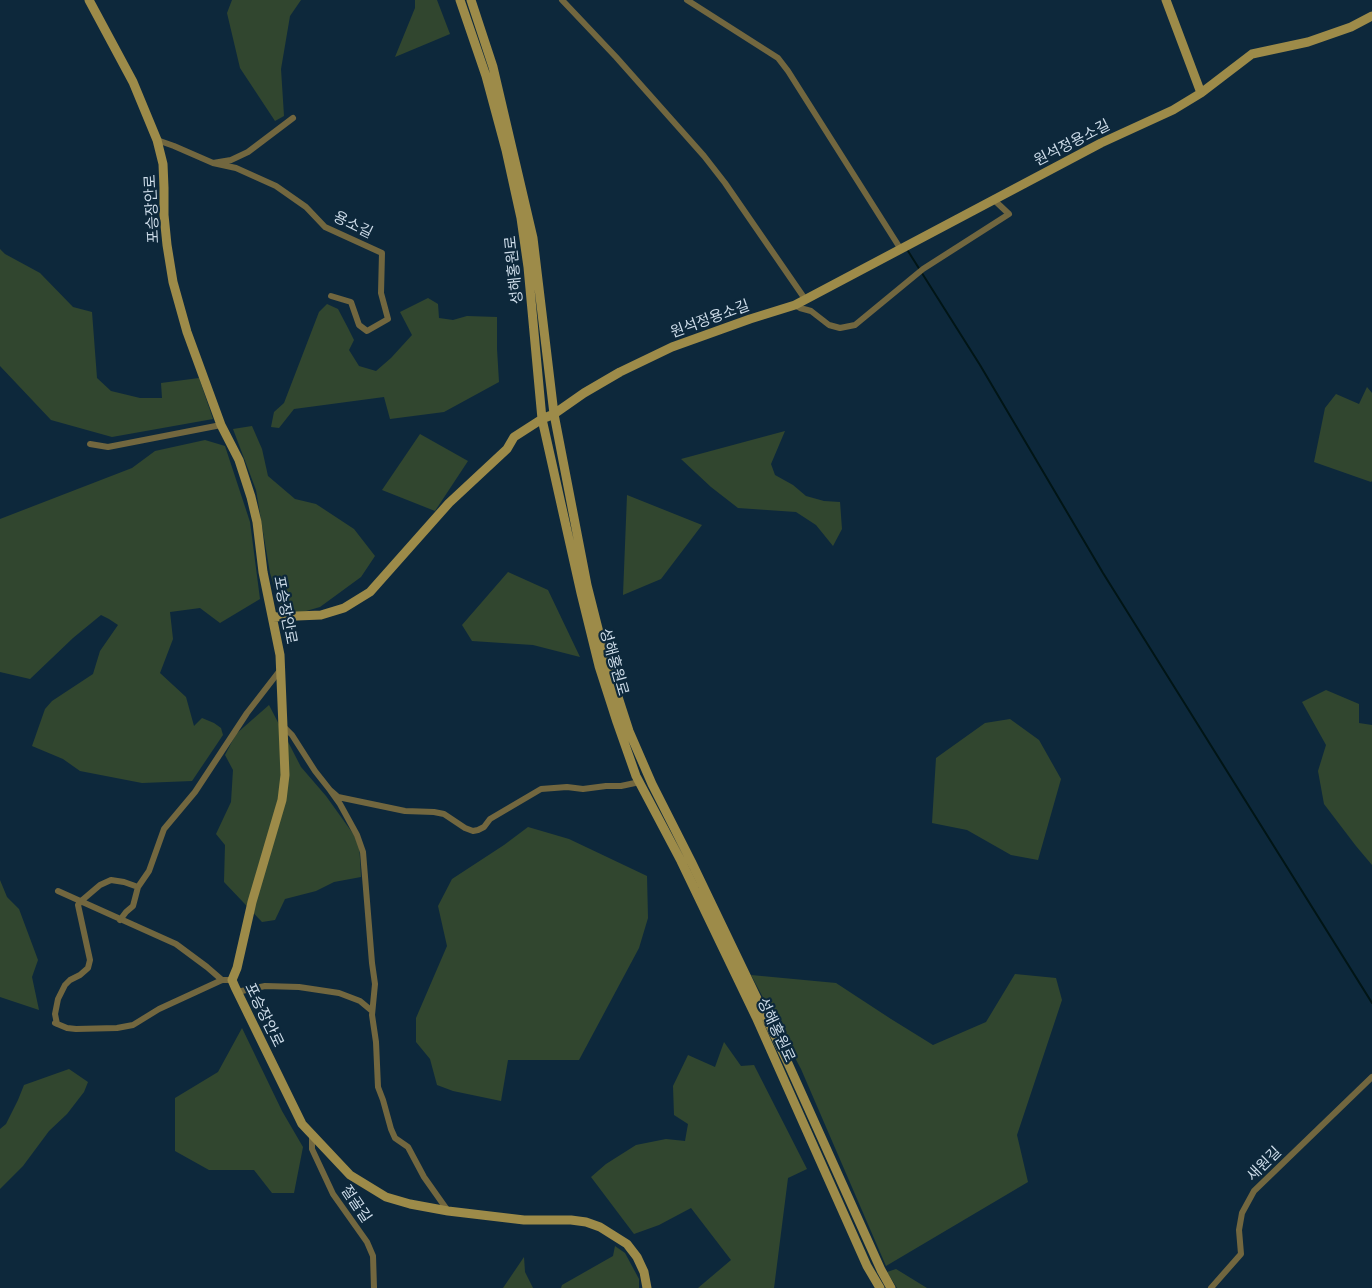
<!DOCTYPE html>
<html>
<head>
<meta charset="utf-8">
<style>
	body { margin:0 }
	canvas { display:block; background:#0d283b }
</style>
</head>
<body>
<canvas width="1372" height="1288"></canvas>
<script>
const g = document.querySelector('canvas').getContext('2d');
g.lineJoin = 'round';
function fill(path, color) {
  g.fillStyle = color;
  g.fill(path, 'evenodd');
}
function poly(rows) {
  const path = new Path2D();
  for (const r of rows) {
    path.moveTo(r[0], r[1]);
    for (let i = 2; i < r.length; i += 2) path.lineTo(r[i], r[i + 1]);
  }
  return path;
}
function stroke(path, color, width, dash) {
  g.strokeStyle = color;
  g.lineWidth = width;
  g.lineCap = dash ? 'butt' : 'round';
  g.setLineDash(dash || []);
  g.stroke(path);
}
function label(font, color, halo, rows, align = 'center') {
  g.font = font + ' "Public Sans","Noto Sans KR",sans-serif';
  g.lineWidth = 4.5;
  g.setLineDash([]);
  g.textBaseline = 'middle';
  g.strokeStyle = halo;
  g.fillStyle = color;
  for (const [text, x, y, turn = 0] of rows) {
    g.save();
    g.translate(x, y);
    g.rotate((+turn || 0) * Math.PI / 180);
    g.textAlign = isNaN(turn) ? turn : align;
    if (halo) g.strokeText(text, 0, 0);
    g.fillText(text, 0, 0);
    g.restore();
  }
}
const green = poly([
	[232,0,301,0,290,16,281,69,284,116,275,121,240,68,227,13],
	[415,0,437,0,450,34,395,57,415,8],
	[0,249,5,254,40,273,73,307,92,312,97,378,111,391,140,398,162,398,161,383,199,378,213,419,112,437,51,420,0,366],
	[428,298,438,304,439,318,453,320,467,316,497,317,497,349,499,382,444,412,390,419,384,397,294,409,279,428,271,427,274,412,284,403,319,312,327,304,338,309,348,328,354,340,349,350,359,366,376,371,391,358,412,335,400,312],
	[1367,387,1372,393,1372,481,1371,482,1314,462,1325,408,1336,394,1359,404],
	[252,426,262,449,268,476,295,499,316,504,354,529,375,556,361,577,320,607,299,613,281,608,270,573,256,490,233,429],
	[785,431,771,464,775,475,793,485,806,496,824,501,840,502,842,529,833,546,816,525,796,512,738,508,711,487,681,459],
	[420,434,468,461,435,511,382,490],
	[205,440,225,446,250,522,260,599,220,623,200,608,170,612,173,639,160,673,186,697,194,726,202,718,214,723,221,728,223,735,192,781,142,783,80,771,63,759,32,746,45,709,52,701,93,674,100,651,118,625,109,619,101,615,73,638,30,679,0,672,0,519,132,468,155,451],
	[627,495,702,525,661,579,623,595],
	[508,572,548,590,580,657,533,645,472,641,462,625],
	[1326,690,1359,704,1359,723,1372,725,1372,865,1356,846,1324,804,1318,771,1326,745,1302,702],
	[269,705,301,767,326,796,359,842,361,877,334,882,316,891,285,899,275,920,262,922,224,882,225,845,216,834,231,802,233,770,225,755,236,734],
	[1010,719,1039,740,1061,779,1038,860,1011,855,967,830,932,823,936,758,985,723],
	[528,827,569,839,647,876,648,918,639,948,579,1060,508,1060,501,1101,453,1091,437,1085,430,1059,416,1042,416,1018,447,946,438,906,452,879,504,845],
	[0,880,7,897,19,909,38,960,32,977,39,1010,0,997],
	[1015,974,1056,978,1062,1000,1017,1135,1028,1182,886,1266,801,1069,751,975,836,983,891,1019,933,1045,986,1022],
	[242,1028,282,1111,303,1147,294,1193,272,1193,254,1170,209,1170,175,1151,175,1098,218,1072],
	[724,1042,741,1066,754,1065,807,1169,788,1178,774,1288,698,1288,731,1260,691,1208,659,1225,634,1234,591,1177,606,1164,636,1145,666,1139,685,1141,688,1124,674,1115,673,1086,688,1055,715,1067],
	[69,1069,88,1082,84,1092,67,1114,49,1131,23,1166,0,1189,0,1129,6,1124,18,1100,24,1085],
	[615,1246,625,1253,639,1279,639,1288,561,1288,562,1285,613,1256],
	[524,1257,525,1272,533,1288,503,1288],
	[896,1269,927,1288,897,1288,887,1272]
]);
const stream = poly([
	[908,251,980,365,1103,573,1372,1003]
]);
const street = poly([
	[562,0,616,57,704,156,725,183,805,299],
	[687,0,778,58,788,71,900,248],
	[157,140,174,146,213,163,231,160,248,152,293,118],
	[213,163,236,168,276,186,306,207,325,227,382,253,381,293,388,319,367,331,359,325,351,302,331,296],
	[795,305,800,308,811,311,829,325,840,328,855,325,923,269,1009,214,993,199],
	[90,444,108,447,221,425],
	[283,726,292,735,315,771,330,790,338,797,405,811,434,812,444,814,465,828,473,831,478,830,484,827,490,819,541,789,567,787,583,789,606,786,621,786,635,783],
	[330,790,340,804,357,835,363,852,372,963,375,984,372,1015,376,1042,378,1087,383,1100,391,1129,395,1138,408,1147,424,1177,448,1211],
	[58,891,176,944,207,967,222,980],
	[120,920,126,912,133,906,138,887,149,871,164,829,195,792,247,713,281,669],
	[237,992,265,986,299,987,339,993,360,1001,372,1011],
	[55,1023,67,1028,76,1029,117,1028,133,1025,159,1009,222,980,232,980],
	[57,1024,55,1014,58,999,65,985,70,980,80,975,88,968,90,960,78,905,80,902,100,885,111,880,124,882,138,887],
	[312,1135,312,1149,333,1194,367,1242,373,1256,374,1288],
	[1211,1288,1241,1254,1239,1230,1242,1213,1254,1191,1372,1077]
]);
const secondary = poly([
	[89,0,133,82,157,140,163,164,164,188,164,215,167,245,173,282,187,332,221,425,239,460,251,497,257,522,263,572,280,655,285,775,282,800,252,902,237,968,232,980,235,987,302,1124,350,1175,386,1197,410,1204,448,1211,524,1220,571,1220,586,1222,600,1227,627,1244,637,1257,644,1272,647,1288],
	[460,0,486,76,506,150,521,218,528,267,542,419,581,593,599,666,617,722,636,776,681,861,756,1017,867,1266,880,1288],
	[471,0,493,67,533,238,554,414,587,585,606,660,629,731,652,784,692,863,787,1061,881,1270,891,1288],
	[1166,0,1201,93],
	[273,617,321,615,344,608,370,592,449,503,507,449,514,437,542,419,554,414,584,393,620,372,672,347,750,319,795,305,1101,143,1173,110,1201,93,1252,54,1308,42,1351,27,1372,16]
]);
const streetNames = [
	["원석정용소길",1072,143,-27],
	["포승장안로",152,209,-93],
	["용소길",353,225,26],
	["성해홍원로",514,270,-96],
	["원석정용소길",710,319,-20],
	["포승장안로",285,610,79],
	["성해홍원로",614,662,74],
	["포승장안로",264,1015,64],
	["성해홍원로",776,1030,65],
	["새원길",1264,1164,-45],
	["절골길",356,1204,56]
];
fill(green, '#31462f');
stroke(stream, '#011516', 2);
stroke(street, '#72673f', 6);
stroke(secondary, '#9d8b49', 9);
label('15px', '#ccdbe8', '#0d283b', streetNames);
</script>
</body>
</html>
